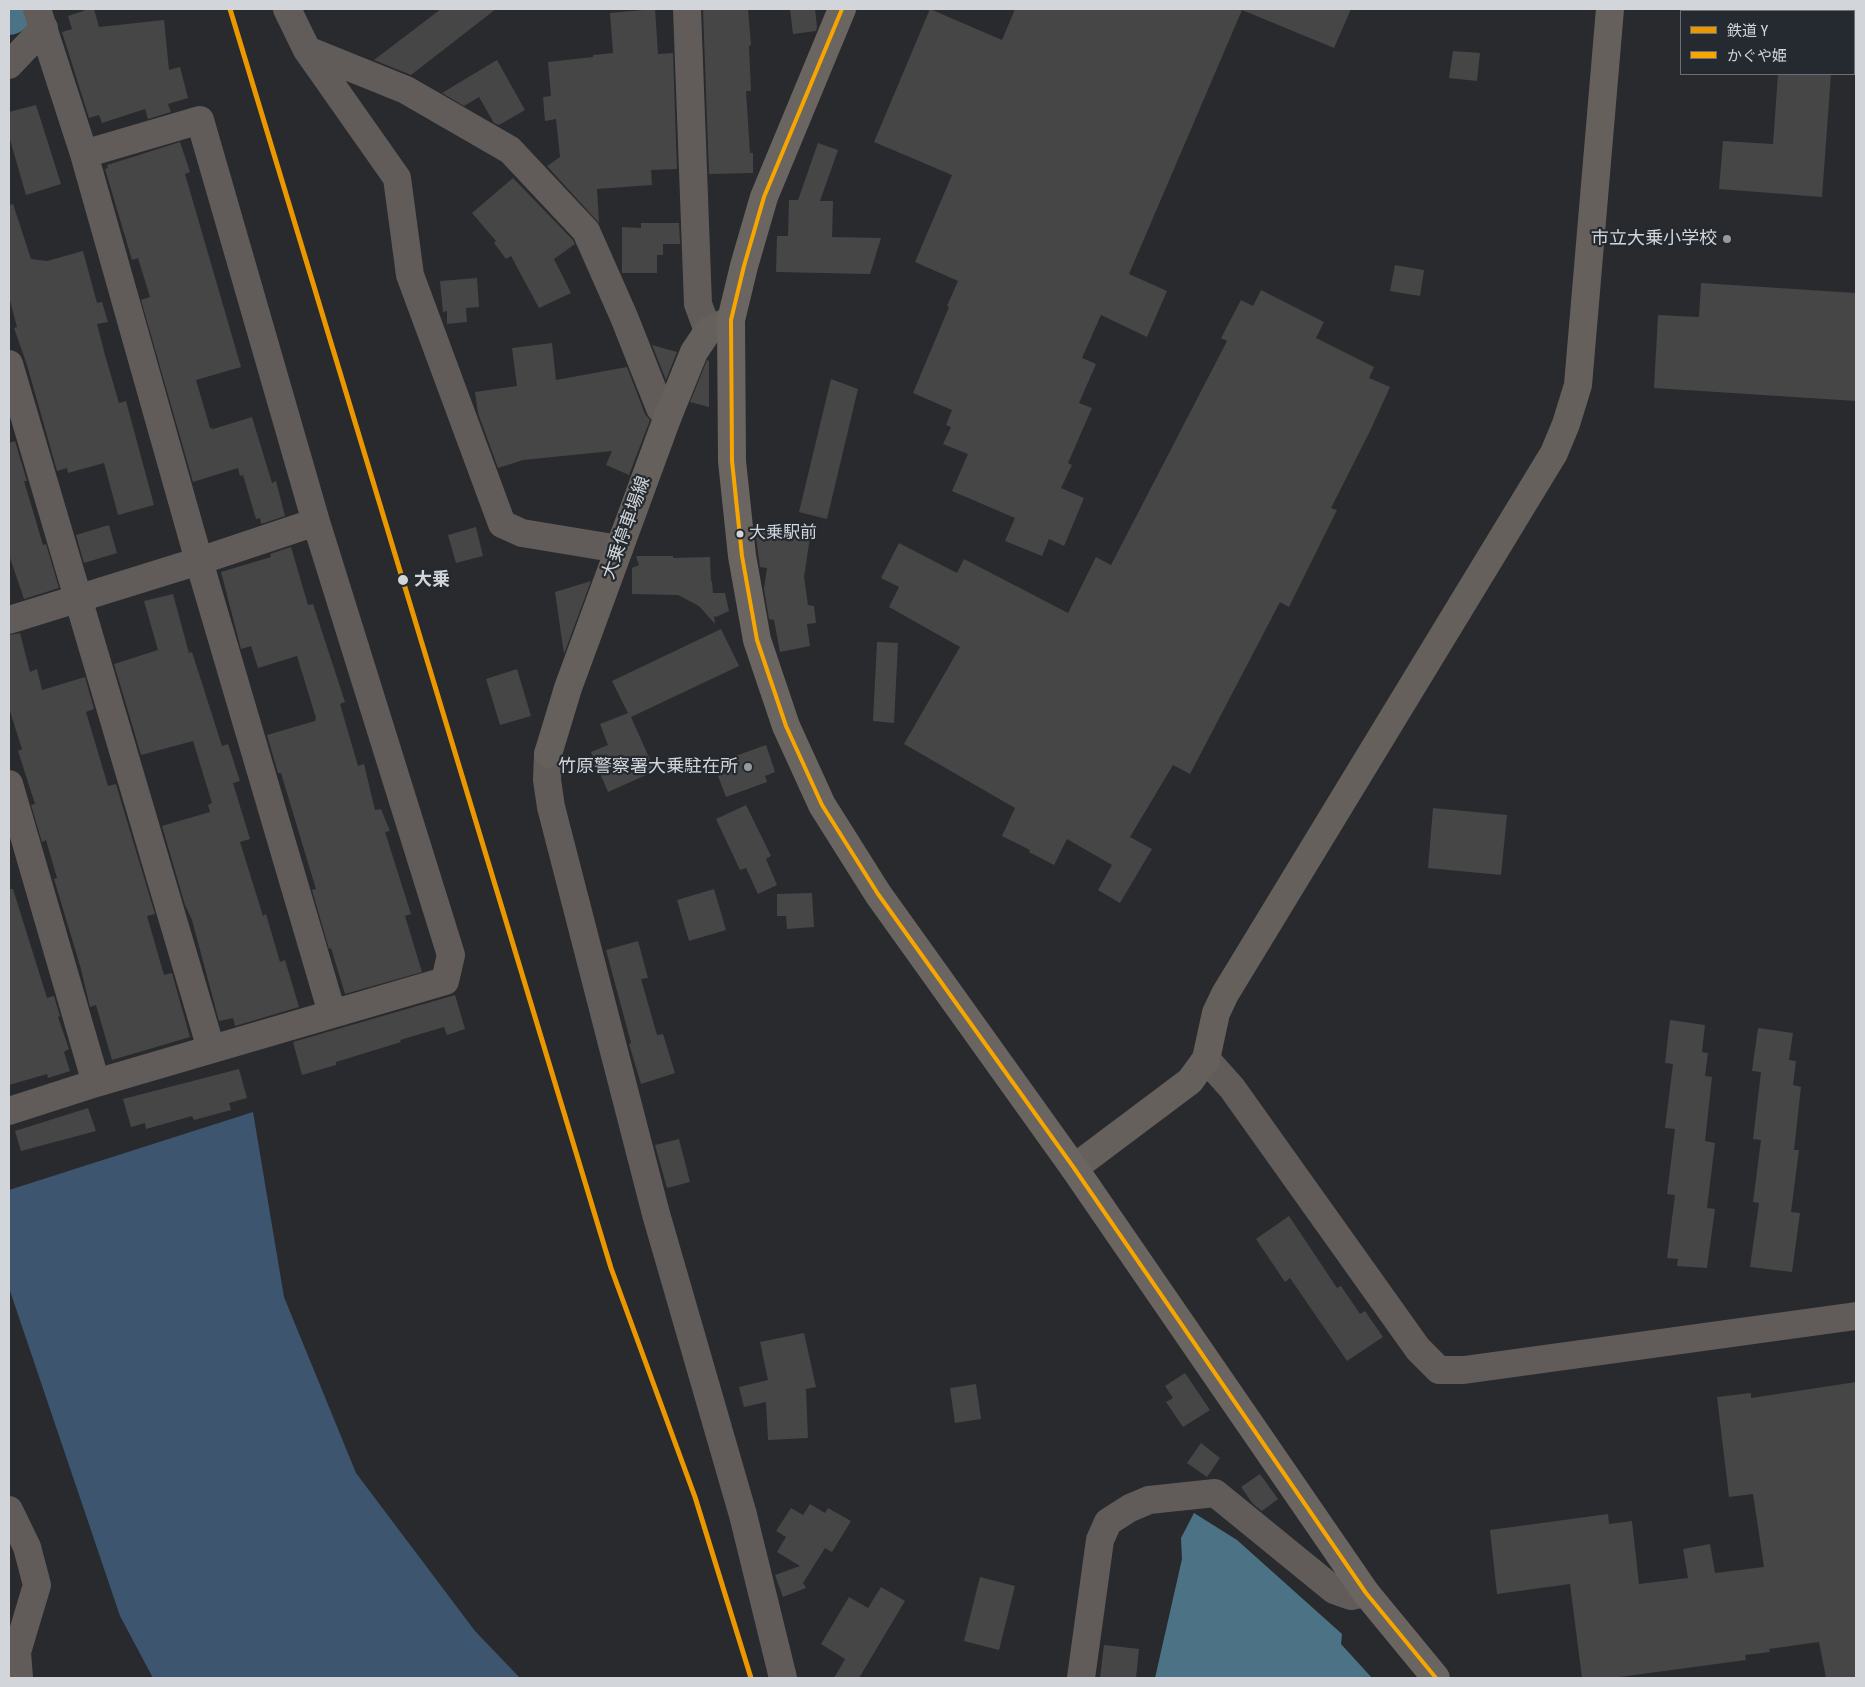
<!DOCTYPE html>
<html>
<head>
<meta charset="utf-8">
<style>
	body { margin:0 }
	#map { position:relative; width:1865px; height:1687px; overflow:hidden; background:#282a2d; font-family:"Roboto Condensed","Noto Sans JP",sans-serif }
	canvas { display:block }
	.frame { position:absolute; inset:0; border:10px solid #d2d6da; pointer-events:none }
	.legend { position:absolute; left:1680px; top:10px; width:175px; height:65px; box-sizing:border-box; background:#252a30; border:1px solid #6a6f74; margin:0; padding:6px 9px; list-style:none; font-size:15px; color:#d2d6da }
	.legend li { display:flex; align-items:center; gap:10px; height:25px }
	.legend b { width:25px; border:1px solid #6a6f74 }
</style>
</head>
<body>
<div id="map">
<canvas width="1865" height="1687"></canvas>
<div class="frame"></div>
<ul class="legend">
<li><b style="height:6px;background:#eb9800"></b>鉄道 Y</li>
<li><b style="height:6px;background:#f7a600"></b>かぐや姫</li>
</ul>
</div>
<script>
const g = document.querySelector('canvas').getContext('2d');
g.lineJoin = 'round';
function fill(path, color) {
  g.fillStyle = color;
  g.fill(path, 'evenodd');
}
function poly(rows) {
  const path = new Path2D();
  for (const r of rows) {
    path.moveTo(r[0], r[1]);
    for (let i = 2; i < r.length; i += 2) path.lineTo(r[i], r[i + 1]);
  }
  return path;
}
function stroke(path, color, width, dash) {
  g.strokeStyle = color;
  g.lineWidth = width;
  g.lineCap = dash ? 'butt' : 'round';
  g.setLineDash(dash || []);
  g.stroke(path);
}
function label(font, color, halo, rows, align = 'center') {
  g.font = font + ' "Roboto Condensed","Noto Sans JP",sans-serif';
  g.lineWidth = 4.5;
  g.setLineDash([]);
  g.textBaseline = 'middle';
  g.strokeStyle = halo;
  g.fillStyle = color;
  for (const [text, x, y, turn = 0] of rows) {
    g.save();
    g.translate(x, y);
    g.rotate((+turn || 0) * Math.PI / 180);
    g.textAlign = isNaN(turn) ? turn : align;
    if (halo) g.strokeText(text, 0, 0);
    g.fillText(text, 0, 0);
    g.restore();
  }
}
const forest = poly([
	[253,1112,284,1297,356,1473,475,1631,520,1678,153,1678,120,1616,9,1288,9,1190]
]);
const water = poly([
	[1194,1513,1237,1540,1342,1634,1341,1644,1372,1678,1155,1678,1182,1559,1181,1538]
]);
const river = poly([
	[9,12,11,9]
]);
const building = poly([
	[89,9,94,9,99,27,164,20,169,70,180,67,188,98,168,104,171,112,148,119,145,109,102,123,99,115,89,118,62,32,72,29,68,16],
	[441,9,496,9,411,75,374,60],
	[655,9,658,54,673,53,677,169,651,170,652,185,597,189,599,223,547,166,560,157,556,119,545,121,543,97,551,96,548,62,593,57,593,55,613,53,610,13],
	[703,9,748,9,751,45,749,46,751,91,746,91,750,153,753,153,753,173,709,174],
	[790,9,815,9,817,27,816,31,793,34],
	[930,9,1002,40,1015,9,1351,9,1334,48,1242,10,1129,274,1167,291,1147,337,1101,315,1082,358,1096,364,1079,403,1092,408,1068,463,1072,465,1061,488,1084,498,1064,546,1049,539,1042,556,1005,541,1015,518,952,491,968,454,943,444,951,427,946,425,952,410,913,393,949,307,947,306,958,281,915,262,952,175,874,142],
	[1453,51,1480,53,1477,81,1449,78],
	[497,60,525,110,499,125,494,123,479,97,464,106,442,93],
	[1778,74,1831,74,1822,197,1719,189,1723,141,1773,144],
	[36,105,61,184,26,195,9,136,9,112],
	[180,142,190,172,185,174,241,367,196,380,210,428,213,429,252,417,272,483,276,481,285,516,261,524,260,518,256,519,243,475,240,476,238,468,193,482,141,300,150,297,138,258,132,260,105,169,108,168,107,165],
	[818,143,838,150,820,201,833,201,832,237,881,238,870,274,776,272,777,236,788,236,789,200,798,200],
	[513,178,573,240,575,244,554,259,571,293,539,308,511,256,506,259,494,243,496,241,472,213],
	[13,204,31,259,47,261,83,251,97,303,102,302,108,322,97,324,105,355,119,403,126,401,154,505,118,515,104,463,68,473,67,468,57,471,27,365,14,328,17,327,9,297,9,205],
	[641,223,679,223,680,244,663,244,663,255,657,255,657,273,622,273,622,227,641,228],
	[1395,265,1424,270,1420,296,1390,291],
	[477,278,479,307,466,308,467,322,447,324,447,311,443,312,440,281],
	[1701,283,1856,293,1856,401,1654,388,1658,315,1699,317],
	[1261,290,1324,322,1316,338,1374,367,1369,378,1390,387,1370,431,1331,508,1337,510,1289,607,1280,602,1190,774,1173,765,1130,837,1152,849,1120,903,1098,890,1112,865,1067,839,1054,865,1029,852,1030,850,1002,836,1015,808,904,744,960,647,889,607,899,587,881,578,899,543,957,573,964,559,1068,613,1096,557,1111,565,1227,341,1221,338,1241,300,1253,306],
	[552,343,556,380,627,367,645,414,650,420,629,475,606,465,612,451,523,460,498,468,478,413,475,392,517,386,512,348],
	[652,345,677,352,666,380],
	[707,360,709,361,709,407,690,402],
	[831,379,858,389,827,519,799,512],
	[15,441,27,481,24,481,43,545,46,544,59,588,24,599,9,555,9,443],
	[109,525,117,553,84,563,76,535],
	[476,527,483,556,456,563,448,535],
	[755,529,810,537,804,577,808,605,814,606,816,623,807,624,810,646,780,652,774,620,769,619,764,589,767,568,760,567],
	[291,547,308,605,313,604,345,702,340,704,358,766,364,764,375,810,381,809,390,831,385,832,411,914,405,916,422,972,345,994,331,948,329,949,312,890,316,889,296,823,281,773,278,773,267,735,315,721,316,718,297,656,258,668,251,646,241,649,221,572,271,557,270,554],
	[636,556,673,556,673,558,710,557,711,581,712,581,713,593,725,593,729,611,716,617,714,616,715,624,699,606,678,595,632,594,632,568,639,565],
	[591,581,564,654,555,592],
	[173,594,189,653,192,652,222,746,228,744,240,781,233,783,250,839,240,842,263,916,266,914,280,962,285,960,299,1007,235,1026,233,1018,219,1021,192,920,185,905,162,826,210,812,208,805,212,803,193,741,141,755,114,664,158,650,144,601],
	[721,629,739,666,631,717,655,771,608,792,591,752,608,745,600,724,628,713,612,681],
	[20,633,30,672,37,669,42,690,85,677,94,709,86,712,108,786,116,784,124,811,155,914,147,916,164,975,172,973,190,1037,112,1060,96,1005,90,1007,81,969,54,879,57,878,46,840,42,842,31,805,35,804,18,751,22,749,9,708,9,635],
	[877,642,898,643,894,723,873,721],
	[517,669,531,716,500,725,486,679],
	[766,745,775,772,765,776,767,782,726,797,718,776,726,773,721,761],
	[746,805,771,856,766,859,777,885,758,894,746,868,740,870,716,819],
	[1433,808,1507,815,1501,875,1428,868],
	[9,889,13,889,47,998,54,996,60,1016,58,1017,69,1049,64,1052,70,1071,48,1078,47,1074,9,1085],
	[714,889,726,930,689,941,677,900],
	[812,893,814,927,787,929,786,916,777,916,777,894],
	[638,941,648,978,641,979,657,1035,663,1034,675,1073,641,1084,629,1044,631,1043,606,950],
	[455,995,465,1029,447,1035,444,1027,400,1040,401,1042,336,1062,336,1065,302,1075,293,1042],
	[1670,1020,1705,1025,1702,1052,1708,1053,1705,1076,1712,1077,1705,1141,1715,1143,1707,1208,1715,1209,1707,1268,1677,1266,1678,1259,1667,1258,1675,1195,1667,1194,1675,1129,1665,1128,1673,1064,1665,1063],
	[1758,1028,1793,1033,1789,1060,1796,1061,1793,1085,1801,1087,1794,1150,1799,1150,1791,1212,1800,1213,1792,1272,1750,1267,1759,1203,1753,1202,1761,1140,1753,1139,1761,1072,1752,1071],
	[239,1069,247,1098,229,1103,231,1110,194,1120,192,1116,146,1129,145,1123,131,1127,123,1099],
	[88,1108,96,1131,21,1151,15,1131],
	[679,1139,690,1182,667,1188,655,1145],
	[1289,1216,1337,1288,1341,1286,1360,1314,1365,1311,1383,1337,1347,1361,1290,1278,1285,1282,1256,1239],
	[804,1333,816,1387,806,1389,808,1438,768,1440,766,1402,744,1407,739,1387,768,1380,760,1342],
	[1185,1373,1210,1410,1183,1427,1166,1402,1173,1398,1165,1386],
	[1856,1382,1856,1678,1826,1678,1819,1642,1769,1649,1770,1652,1745,1655,1746,1660,1612,1678,1582,1678,1570,1584,1497,1594,1490,1530,1608,1514,1609,1524,1632,1521,1639,1584,1688,1578,1683,1549,1710,1544,1715,1573,1764,1567,1753,1494,1729,1497,1717,1397,1751,1393,1751,1398],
	[976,1384,981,1419,955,1423,950,1388],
	[1201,1443,1220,1458,1207,1477,1187,1463],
	[1260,1474,1278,1499,1262,1511,1253,1504,1241,1487],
	[810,1504,825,1513,828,1508,851,1521,832,1552,825,1548,803,1583,806,1588,783,1597,775,1575,800,1566,777,1552,786,1537,776,1531,791,1508,803,1515],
	[980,1577,1015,1586,999,1650,964,1641],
	[881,1587,905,1601,859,1678,834,1678,845,1659,821,1644,849,1597,868,1608],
	[1104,1645,1139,1649,1136,1678,1100,1678]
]);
const street = poly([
	[37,9,84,154,199,561,332,1013],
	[287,9,307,50,397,178,410,275,502,524,522,533,619,549],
	[687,9,698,304,708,331],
	[307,50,406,90,510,150,586,231,624,317,660,408,668,416],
	[9,65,44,28],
	[9,364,211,1049],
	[9,620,199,561,316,522],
	[548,754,547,780,551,807,656,1214,743,1515,783,1678],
	[9,784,96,1083],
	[1206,1059,1232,1088,1418,1349,1439,1370,1464,1370,1856,1316],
	[9,1111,96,1083,445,981,451,955,316,522,200,120,84,154],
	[9,1510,27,1547,37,1585,17,1652,19,1678],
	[1081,1678,1100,1540,1108,1522,1130,1508,1149,1500,1215,1493,1334,1590,1351,1596,1366,1593]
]);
const secondary = poly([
	[548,754,568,688,668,416,694,352,708,331,731,320],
	[1074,1168,1190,1081,1206,1059,1216,1013,1225,994,1554,453,1566,424,1578,385,1610,9]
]);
const highway = poly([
	[842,9,764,197,744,266,731,320,732,461,742,556,757,640,786,726,822,805,878,894,1074,1168,1366,1593,1436,1678]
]);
const bus1 = poly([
	[842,9,764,197,744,266,731,320,732,461,742,556,757,640,786,726,822,805,878,894,1074,1168,1366,1593,1436,1678]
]);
const rail1 = poly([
	[230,9,611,1268,695,1497,751,1678]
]);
const markers = [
	[1727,239,5,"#969a9d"],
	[740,534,4.5,"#d2d6da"],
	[403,580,6,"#d2d6da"],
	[748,767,5,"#969a9d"]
];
const busNames = [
	["大乗駅前",749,534]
];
const poiNames = [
	["市立大乗小学校",1717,239],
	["竹原警察署大乗駐在所",738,767]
];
const streetNames = [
	["大乗停車場線",627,528,-70]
];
const stopNames = [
	["大乗",414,580]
];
fill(forest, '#3d556f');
fill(water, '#4b7385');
stroke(river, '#4b7385', 46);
fill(building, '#464646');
stroke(street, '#615c5a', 28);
stroke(secondary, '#66605d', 28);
stroke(highway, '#6a6561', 28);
stroke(bus1, '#f7a600', 4);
stroke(rail1, '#eb9800', 5);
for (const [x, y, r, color] of markers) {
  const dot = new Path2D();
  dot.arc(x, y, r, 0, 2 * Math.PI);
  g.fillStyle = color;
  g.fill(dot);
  stroke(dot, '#252a30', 2);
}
label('17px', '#d2d6da', '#252a30', busNames, 'left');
label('18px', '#d2d6da', '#252a30', poiNames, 'right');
label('18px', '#d2d6da', '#252a30', streetNames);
label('bold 18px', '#d2d6da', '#252a30', stopNames, 'left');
</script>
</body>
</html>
